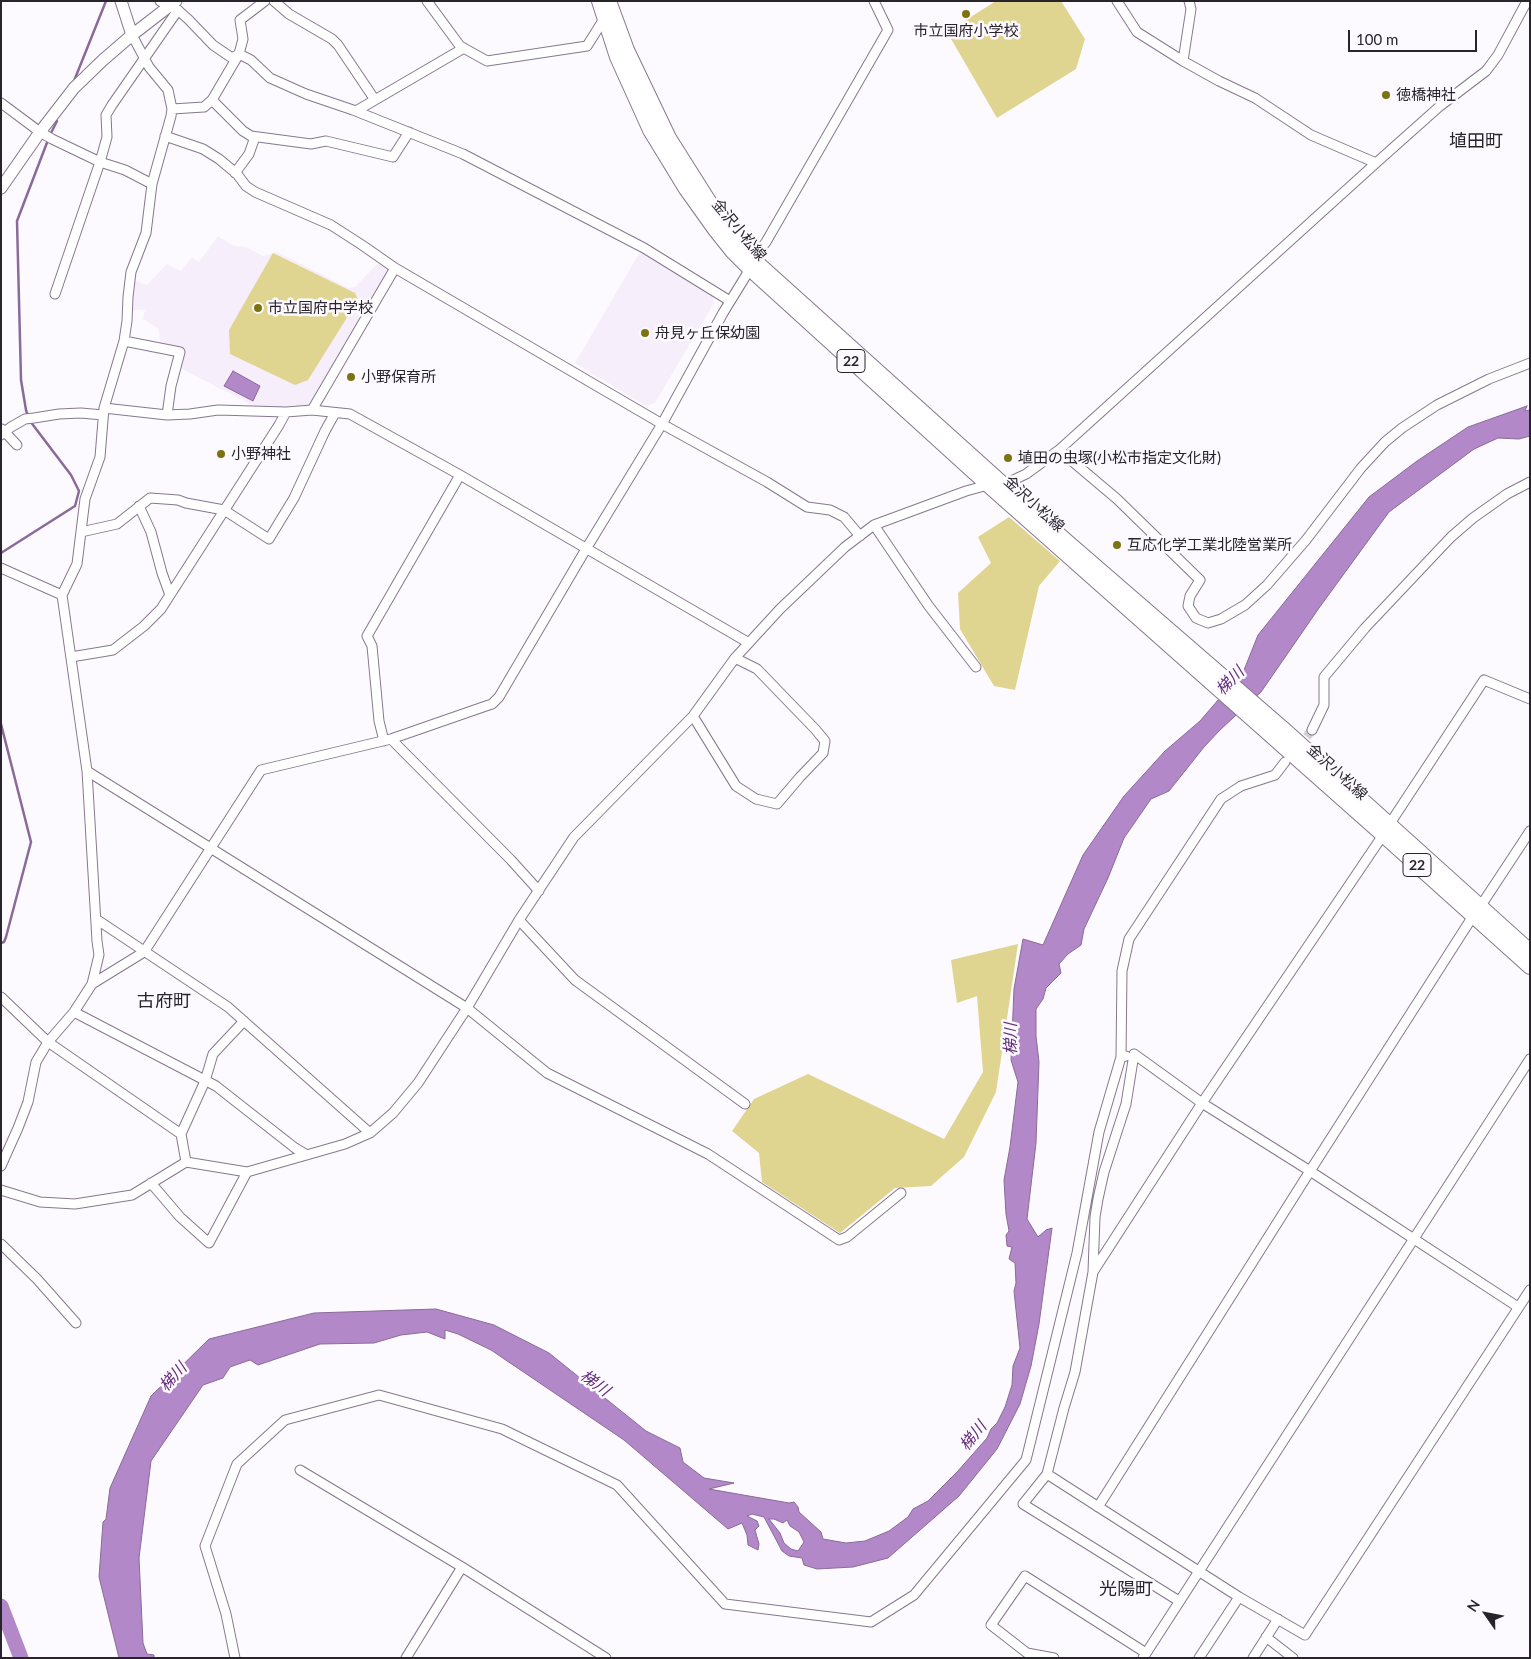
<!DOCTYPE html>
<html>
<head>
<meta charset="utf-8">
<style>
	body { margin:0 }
	#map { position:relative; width:1531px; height:1659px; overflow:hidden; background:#fdfaff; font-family:Lato,sans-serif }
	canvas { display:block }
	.frame { position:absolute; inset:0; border:2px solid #29232c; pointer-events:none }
	.north { position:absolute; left:1461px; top:1589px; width:50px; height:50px; -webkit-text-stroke:4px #fdfaff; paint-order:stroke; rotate:303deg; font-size:14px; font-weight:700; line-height:20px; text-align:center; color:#29232c }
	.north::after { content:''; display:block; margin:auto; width:18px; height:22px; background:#29232c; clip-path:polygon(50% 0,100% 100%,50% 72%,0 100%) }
	.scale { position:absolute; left:1348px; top:30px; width:129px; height:22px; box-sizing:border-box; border:2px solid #29232c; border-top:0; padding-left:6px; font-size:15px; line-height:18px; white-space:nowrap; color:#29232c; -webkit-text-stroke:4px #fdfaff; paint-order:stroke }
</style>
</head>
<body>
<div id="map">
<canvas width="1531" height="1659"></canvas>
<div class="frame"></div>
<div class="north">N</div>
<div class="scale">100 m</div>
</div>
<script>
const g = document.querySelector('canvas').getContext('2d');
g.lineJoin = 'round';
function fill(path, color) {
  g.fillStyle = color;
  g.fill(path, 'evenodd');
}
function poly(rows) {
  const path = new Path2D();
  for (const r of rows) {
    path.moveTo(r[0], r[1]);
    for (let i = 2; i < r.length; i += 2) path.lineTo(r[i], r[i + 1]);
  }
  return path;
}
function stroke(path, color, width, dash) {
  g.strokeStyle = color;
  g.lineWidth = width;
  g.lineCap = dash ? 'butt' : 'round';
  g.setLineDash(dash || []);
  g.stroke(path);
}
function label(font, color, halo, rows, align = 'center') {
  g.font = font + ' Lato,"Noto Sans JP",sans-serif';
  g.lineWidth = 5;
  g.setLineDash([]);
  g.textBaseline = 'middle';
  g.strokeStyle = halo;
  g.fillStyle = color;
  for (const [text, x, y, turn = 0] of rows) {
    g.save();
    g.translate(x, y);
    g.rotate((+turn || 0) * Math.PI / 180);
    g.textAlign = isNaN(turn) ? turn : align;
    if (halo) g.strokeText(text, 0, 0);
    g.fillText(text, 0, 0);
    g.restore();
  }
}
const built = poly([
	[218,236,234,246,246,247,263,256,277,252,349,288,355,287,380,261,392,269,312,408,254,406,180,368,184,351,176,346,160,345,159,329,143,319,145,310,133,310,135,281,147,285,167,264,181,271,192,257,199,262],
	[640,252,713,295,714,303,655,403,646,406,575,363]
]);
const green = poly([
	[996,1,1061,1,1085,39,1076,69,997,118,947,32],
	[273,253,355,293,358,300,308,380,295,385,230,354,229,330],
	[1009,517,1060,561,1039,586,1015,690,994,686,960,629,958,593,991,563,978,537],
	[1018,944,996,1092,964,1157,931,1186,895,1188,840,1233,762,1182,759,1153,732,1131,754,1099,808,1074,944,1139,983,1072,977,996,957,1003,951,960]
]);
const water = poly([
	[233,371,260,386,253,401,224,386,233,371],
	[1527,406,1525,411,1530,410,1530,436,1519,439,1498,438,1474,449,1389,512,1319,608,1261,692,1220,730,1204,747,1169,791,1151,799,1124,838,1108,878,1084,929,1081,945,1068,954,1059,964,1061,973,1046,988,1043,999,1036,1009,1036,1036,1039,1062,1036,1143,1027,1219,1038,1237,1046,1230,1052,1228,1039,1324,1031,1366,1020,1404,997,1449,959,1496,888,1558,853,1567,817,1569,804,1565,802,1558,789,1556,782,1551,764,1517,752,1514,747,1516,757,1521,759,1526,755,1530,759,1544,758,1550,748,1545,747,1535,742,1523,728,1529,624,1440,491,1350,458,1334,445,1330,445,1339,427,1332,401,1335,374,1343,320,1344,258,1365,250,1360,230,1367,223,1378,203,1385,151,1461,139,1558,143,1643,147,1654,154,1655,154,1658,119,1658,99,1577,103,1522,106,1519,110,1488,151,1396,209,1339,314,1313,436,1309,494,1325,549,1353,646,1431,680,1448,683,1462,704,1478,734,1483,709,1489,789,1503,794,1502,798,1507,799,1512,821,1532,823,1539,846,1543,865,1541,889,1531,908,1517,913,1509,928,1501,957,1472,987,1438,991,1429,997,1423,1005,1407,1012,1385,1013,1366,1020,1348,1014,1291,1016,1283,1015,1263,1009,1259,1012,1247,1007,1246,1006,1235,1009,1231,1006,1214,1004,1180,1010,1147,1018,1082,1011,1060,1014,989,1023,939,1043,945,1083,855,1124,796,1165,751,1200,721,1244,670,1258,635,1369,497,1417,461,1468,427,1527,406],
	[769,1519,774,1519,783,1523,787,1520,790,1526,799,1532,804,1542,798,1551,791,1549,784,1543,780,1533,769,1519]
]);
const stream = poly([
	[74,81,106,1],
	[50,135,57,121],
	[28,416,26,410,21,380,17,221,48,140],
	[1,553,75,506,79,491,71,475,30,421],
	[1,724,31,842,6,937,4,942,1,943]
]);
const river = poly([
	[1,1606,21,1658]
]);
const minorTunnel = poly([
	[1298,747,1312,730]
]);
const minor = poly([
	[160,1,179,11,189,20,213,45,232,58,239,54],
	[274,1,289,14,332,39,338,45,375,100],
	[427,1,460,46,487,61,587,46,604,19],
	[1117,1,1137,32,1183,61,1219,81,1255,98,1311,135,1376,163],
	[239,54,251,60,270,78,306,94,353,110,463,154,644,248,730,301],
	[1183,61,1191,9,1189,1],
	[212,100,243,131,251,136,311,144,326,141,393,157,409,132],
	[1,103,40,132,52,139,100,162,125,170,152,184],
	[172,109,204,107,212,100,239,54,243,39,240,20,265,1],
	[356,111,464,48],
	[165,136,203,149,219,159,237,174,246,186,255,192,331,225,362,245,395,268,662,424,767,482,807,507,830,510,844,517,860,536],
	[235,173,249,154,255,137],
	[753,259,766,242,888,30,874,1],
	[55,294,100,162,107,137,106,115,112,105,178,10],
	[124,341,180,352,171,386,167,415],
	[104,408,167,415,190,414,218,410,286,412,312,410,350,414,460,475,749,643],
	[312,410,395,268],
	[2,429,17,445],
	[1,435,11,427,25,419,34,418,59,414,81,413,103,415],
	[1059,450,1117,499,1200,580,1190,596,1188,606,1196,618,1208,623,1221,619,1245,605,1267,585,1306,540,1361,468,1385,442,1402,428,1437,405,1489,379,1530,363],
	[1005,484,1026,474,1059,450,1376,163,1440,106,1486,71,1498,55,1527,1],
	[139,506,151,532,162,573,170,595],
	[874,525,928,605,976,667],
	[81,532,117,524,150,498,178,500,186,503,224,510,269,539,294,498,325,431,335,413],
	[1,568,62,595],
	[71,657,113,650,144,626,161,609,279,425,286,412],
	[693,716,736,786,756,799,777,804,800,777,823,753,825,741,815,729,757,669,735,658],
	[1312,730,1324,705,1324,677,1365,628,1451,537,1473,518,1507,494,1530,482],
	[391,739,511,860,539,891],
	[384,741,379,721,372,646,367,636,460,475],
	[87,771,467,1008,547,1073,708,1154,839,1240,847,1237,901,1193],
	[1389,825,1484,680,1530,699],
	[1480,907,1530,831],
	[96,919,228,1007,370,1133],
	[519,920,575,980,745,1104],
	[92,984,144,952,261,770,391,739,483,707,492,704,499,697,586,549,662,424,723,313,750,269],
	[1,997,48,1042,181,1134],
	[74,1012,216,1086,295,1148,307,1155],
	[1134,1054,1126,1104,1104,1172,1098,1199,1095,1217,1093,1272,1075,1372,1064,1408,1047,1474,1023,1504,1179,1601],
	[1134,1054,1202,1103,1310,1171,1518,1307],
	[1126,1056,1121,1057,1122,971,1129,939,1221,799,1241,786,1275,775,1285,762],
	[186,1162,181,1134,205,1081,213,1054,244,1021],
	[1,1166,18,1128,28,1102,36,1062,48,1042,74,1012,92,984,99,955,97,941,87,771,62,595,77,564,85,499,100,457,104,408,124,341,127,321,128,297,131,272,146,233,152,184,171,116,172,109,168,90,149,67,132,35],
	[151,1183,180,1217,209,1243,247,1172],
	[1,1190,40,1202,75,1204,132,1195,186,1162,247,1172,345,1144,370,1133,393,1113,418,1083,467,1008,519,920,574,837,693,716,735,658,780,609,845,547,874,525,966,491,988,485],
	[1,1244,37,1279,76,1323],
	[1093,1272,1202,1103,1383,835],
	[300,1470,462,1567,606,1658],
	[1047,1474,1239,1597,1305,1635,1530,1290],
	[1098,1507,1310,1171,1473,916],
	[1266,1637,1293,1658],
	[235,1658,226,1614,205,1546,237,1464,285,1420,379,1395,502,1429,617,1485,725,1604,871,1622,914,1595,1026,1460,1077,1253,1099,1132,1121,1057],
	[406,1658,462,1567],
	[1054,1658,1027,1653,991,1625,1025,1576,1146,1653],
	[1143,1658,1530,1059],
	[1199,1658,1239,1597],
	[1253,1658,1278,1619]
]);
const tertiary = poly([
	[121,1,132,35,176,1],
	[1,188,40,132,74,88,103,60,132,35]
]);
const primary = poly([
	[599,1,617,57,650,130,686,189,716,231,732,251,750,269,988,485,1383,835,1530,967],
	[609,1,627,50,669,138,724,225,753,259,1063,538,1286,731,1530,951]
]);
const markers = [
	[966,14,5,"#7d7110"],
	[1386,95,5,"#7d7110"],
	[258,308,5,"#7d7110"],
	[645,333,5,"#7d7110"],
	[351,377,5,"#7d7110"],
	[221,454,5,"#7d7110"],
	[1008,458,5,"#7d7110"],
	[1117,545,5,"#7d7110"]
];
const shields = [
	[851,361,28],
	[1417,865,28]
];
const shieldNames = [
	["22",851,361],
	["22",1417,865]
];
const poiNames = [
	["市立国府小学校",966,31,"center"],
	["徳橋神社",1396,95],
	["市立国府中学校",268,308],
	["舟見ヶ丘保幼園",655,333],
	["小野保育所",361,377],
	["小野神社",231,454],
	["埴田の虫塚(小松市指定文化財)",1018,458],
	["互応化学工業北陸営業所",1127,545]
];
const streetNames = [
	["金沢小松線",739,230,50],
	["金沢小松線",1034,504,42],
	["金沢小松線",1337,772,42]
];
const waterNames = [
	["梯川",1230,681,-46],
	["梯川",1011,1039,-90],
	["梯川",173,1377,-48],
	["梯川",595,1383,36],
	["梯川",973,1436,-51]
];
const quarterNames = [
	["埴田町",1476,141],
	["古府町",164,1001],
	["光陽町",1126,1589]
];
fill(built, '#f7eefb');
fill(green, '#dfd590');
fill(water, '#b288c8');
stroke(water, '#896a99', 1);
stroke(stream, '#896a99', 2.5);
stroke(river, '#b288c8', 15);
stroke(minorTunnel, '#d3cfd5', 9, [9, 4.5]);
stroke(minor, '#86788e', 11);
stroke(tertiary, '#86788e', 13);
stroke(primary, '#86788e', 16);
stroke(minor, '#fff', 9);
stroke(tertiary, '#fff', 11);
stroke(primary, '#fff', 14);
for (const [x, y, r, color] of markers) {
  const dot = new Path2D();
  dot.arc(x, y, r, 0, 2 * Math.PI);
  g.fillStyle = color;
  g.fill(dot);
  stroke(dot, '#fdfaff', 2);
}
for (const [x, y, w] of shields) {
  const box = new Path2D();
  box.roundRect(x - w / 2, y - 11.5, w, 23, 4);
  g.fillStyle = '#fdfaff';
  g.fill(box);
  stroke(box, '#29232c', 1);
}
label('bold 14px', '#29232c', null, shieldNames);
label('15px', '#29232c', '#fdfaff', poiNames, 'left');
label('15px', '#29232c', '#fdfaff', streetNames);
label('italic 16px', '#622c7a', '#fdfaff', waterNames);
label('18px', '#29232c', '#fdfaff', quarterNames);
</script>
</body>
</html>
